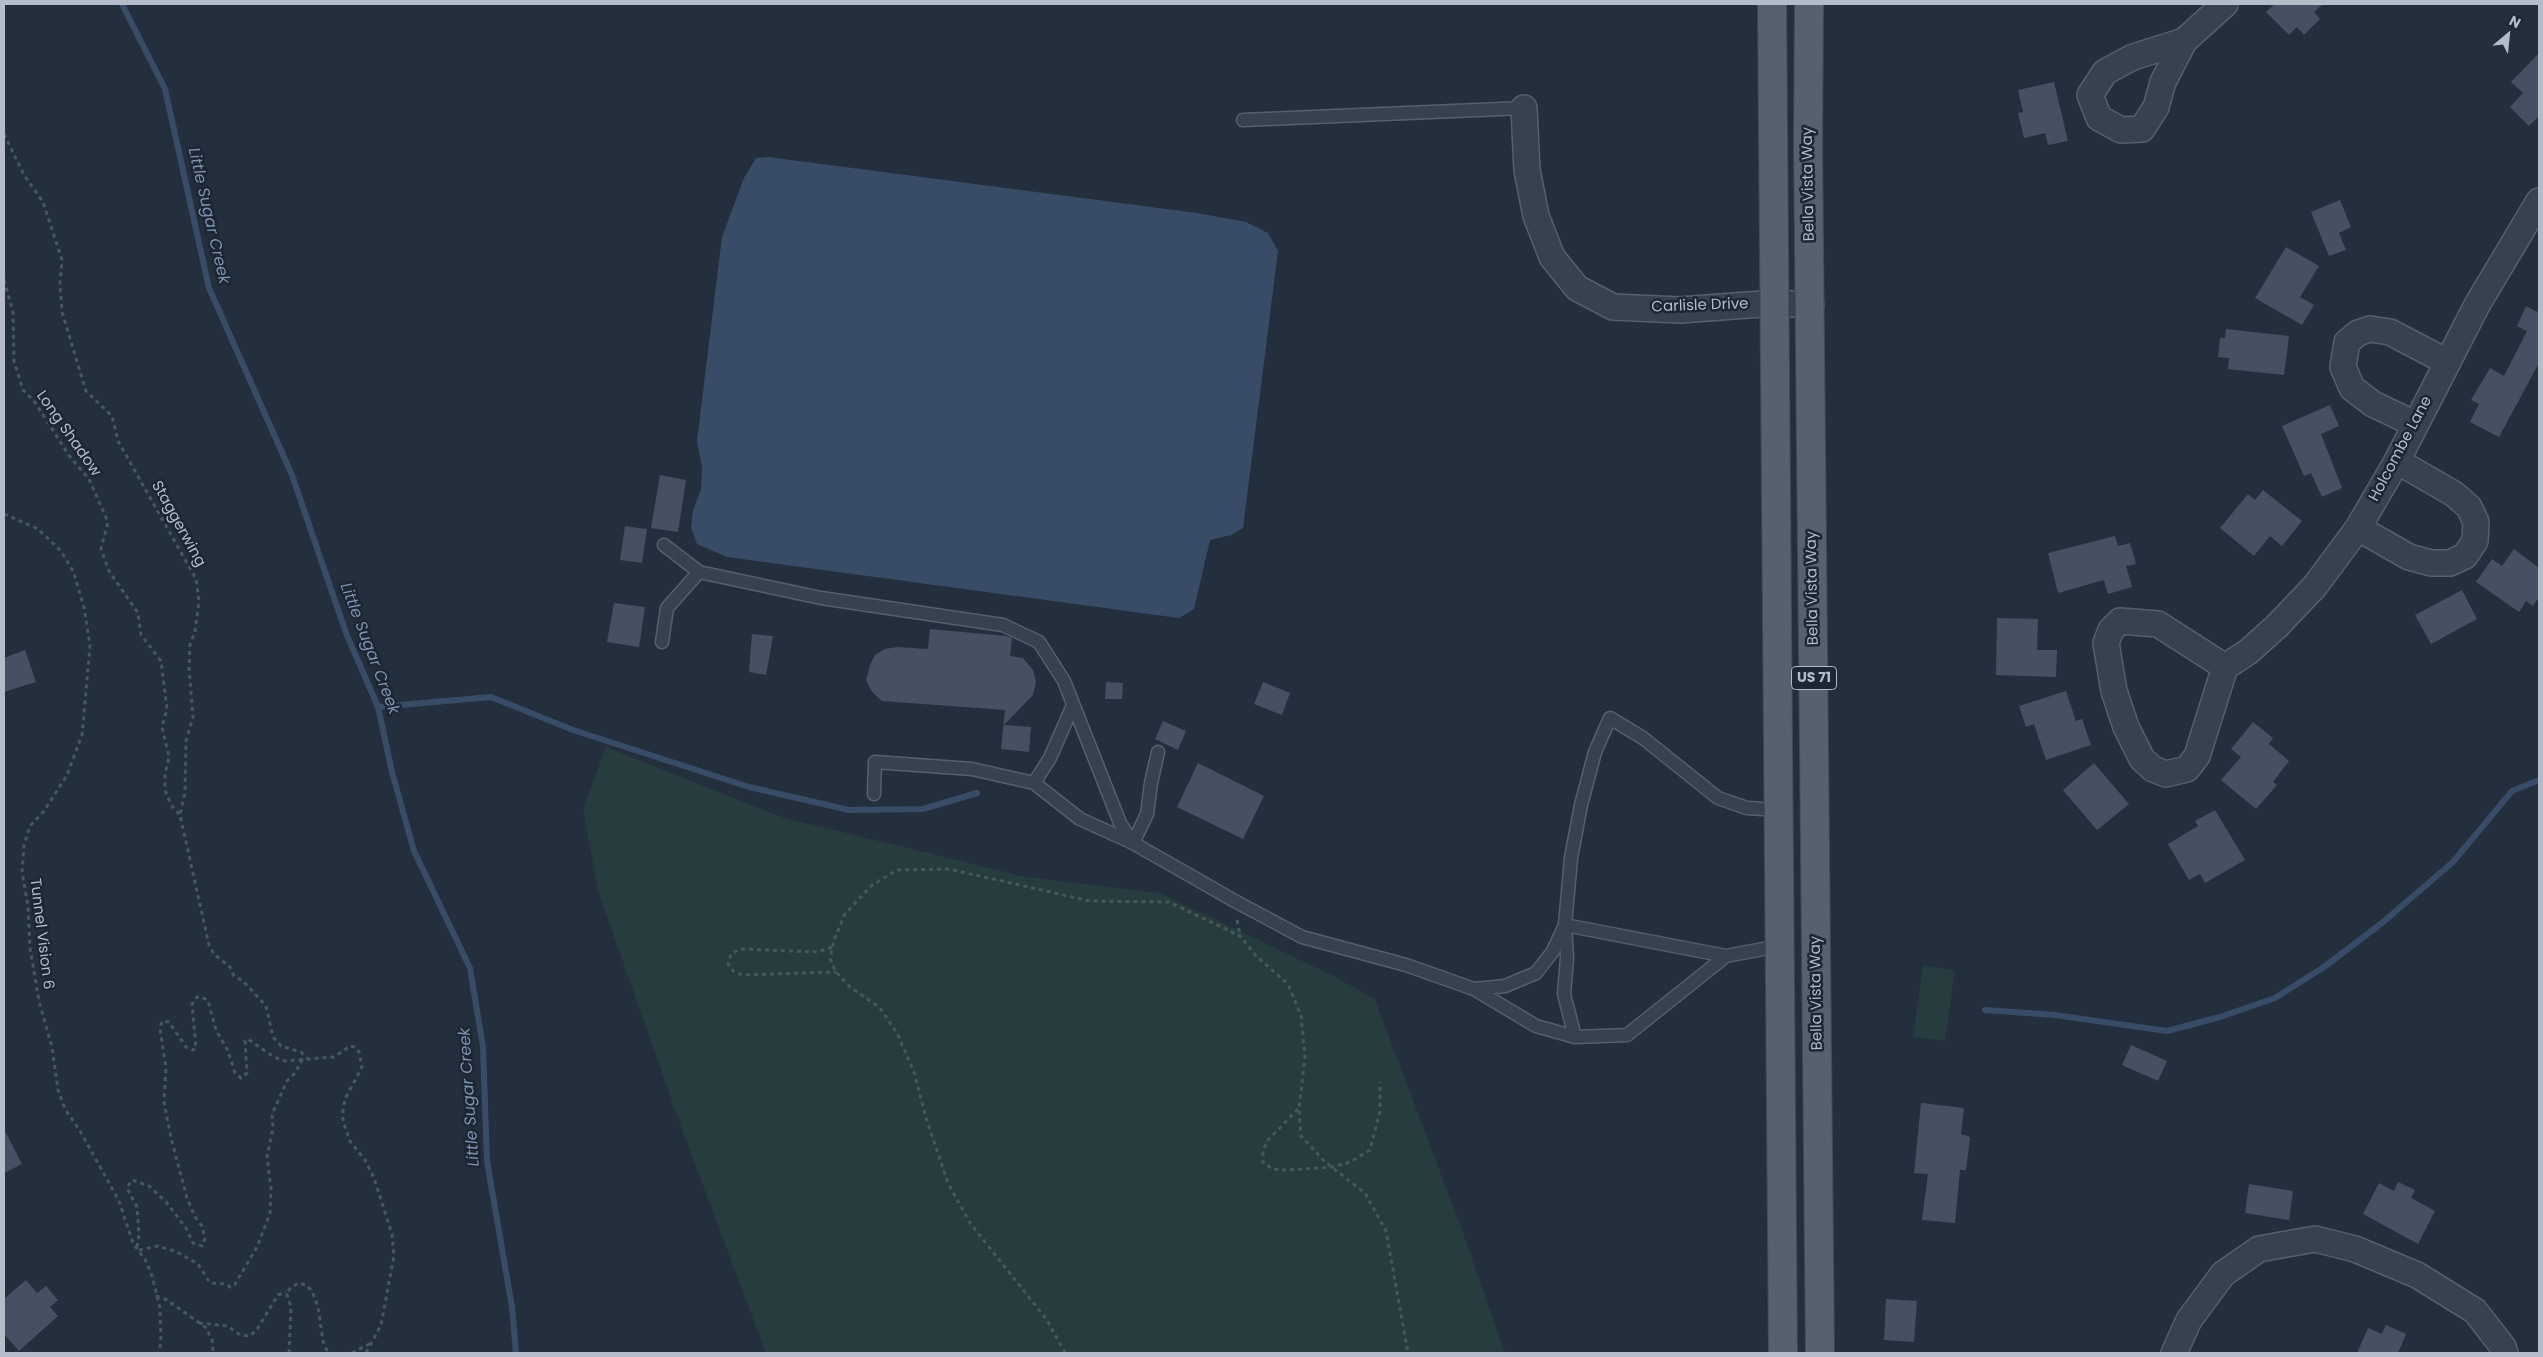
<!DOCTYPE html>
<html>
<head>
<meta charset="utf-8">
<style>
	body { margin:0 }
	#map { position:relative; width:2543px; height:1357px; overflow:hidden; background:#242f3e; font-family:Poppins,sans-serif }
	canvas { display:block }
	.frame { position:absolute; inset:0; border:5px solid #b4bcc9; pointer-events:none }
	.north { position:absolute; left:2483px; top:10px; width:50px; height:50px; -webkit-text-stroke:4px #1d2633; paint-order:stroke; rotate:28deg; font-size:14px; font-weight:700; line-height:20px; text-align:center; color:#b4bcc9 }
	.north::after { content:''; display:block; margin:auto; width:18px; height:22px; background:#b4bcc9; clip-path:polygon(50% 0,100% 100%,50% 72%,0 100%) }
</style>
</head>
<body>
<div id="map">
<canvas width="2543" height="1357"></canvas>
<div class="frame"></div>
<div class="north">N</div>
</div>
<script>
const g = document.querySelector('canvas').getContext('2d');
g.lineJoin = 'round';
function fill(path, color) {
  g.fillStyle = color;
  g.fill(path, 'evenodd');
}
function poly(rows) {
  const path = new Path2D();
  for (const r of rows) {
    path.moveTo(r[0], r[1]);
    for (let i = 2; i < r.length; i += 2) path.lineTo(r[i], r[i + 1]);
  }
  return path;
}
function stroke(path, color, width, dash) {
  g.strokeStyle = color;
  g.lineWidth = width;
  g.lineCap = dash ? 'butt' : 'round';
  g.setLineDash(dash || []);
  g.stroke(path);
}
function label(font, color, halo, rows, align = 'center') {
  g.font = font + ' Poppins,sans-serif';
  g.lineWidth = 5;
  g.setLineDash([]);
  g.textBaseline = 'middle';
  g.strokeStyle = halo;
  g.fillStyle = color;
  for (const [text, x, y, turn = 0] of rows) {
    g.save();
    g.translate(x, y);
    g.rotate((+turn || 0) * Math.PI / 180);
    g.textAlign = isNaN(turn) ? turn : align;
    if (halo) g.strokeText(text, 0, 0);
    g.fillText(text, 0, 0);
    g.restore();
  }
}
const green = poly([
	[606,747,781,817,1026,877,1160,893,1336,977,1375,1000,1461,1227,1505,1353,766,1353,683,1132,598,891,583,809],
	[1923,965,1955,970,1945,1041,1913,1037]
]);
const water = poly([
	[768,157,1197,213,1246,222,1268,233,1278,251,1243,528,1231,535,1210,540,1194,609,1179,618,727,557,697,544,691,527,693,511,701,489,702,467,697,441,722,237,744,178,756,158]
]);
const stream = poly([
	[122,4,165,89,209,288,292,475,346,633,378,707,392,772,414,851,470,968,483,1047,487,1161,512,1307,516,1353],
	[378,707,491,697,573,730,749,787,849,810,923,809,977,793],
	[1985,1010,2055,1015,2167,1031,2220,1017,2275,998,2324,967,2382,923,2453,862,2512,791,2539,780]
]);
const building = poly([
	[2275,4,2323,4,2314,12,2320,19,2304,35,2297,27,2289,35,2266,12],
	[2539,53,2539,116,2529,126,2510,107,2523,93,2511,82],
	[2054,82,2068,141,2048,145,2045,133,2024,138,2018,113,2023,112,2018,90],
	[2340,200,2351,227,2339,233,2346,250,2329,256,2311,212],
	[2286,247,2319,266,2300,297,2314,305,2302,325,2255,298],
	[2526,306,2537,312,2539,308,2539,363,2499,437,2470,422,2479,404,2471,400,2490,368,2504,376,2527,331,2517,326],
	[2226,329,2289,336,2284,375,2228,369,2229,358,2218,357,2220,338,2225,338],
	[2330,405,2339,426,2321,434,2342,488,2322,497,2311,473,2304,476,2282,426],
	[660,475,686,480,678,532,651,528],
	[2263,490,2302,521,2282,546,2270,536,2254,556,2220,528,2248,494,2255,500],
	[625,526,647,529,642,563,620,560],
	[2115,536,2118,546,2130,543,2136,564,2126,566,2132,587,2108,594,2104,580,2058,593,2048,553],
	[2514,549,2539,568,2539,597,2533,606,2526,601,2519,612,2476,582,2492,559,2502,566],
	[2462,590,2477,619,2431,644,2415,615],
	[614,603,645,607,639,647,607,642],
	[1997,618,2038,619,2037,650,2057,650,2056,677,1996,675],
	[930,629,1006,636,1012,638,1010,656,1023,658,1033,670,1036,682,1033,695,1004,725,1031,727,1029,752,1001,749,1005,710,882,701,872,692,866,680,870,665,875,655,885,649,897,647,928,649],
	[752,634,773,636,766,675,749,672],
	[25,650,36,682,4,692,4,658],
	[1106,682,1123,683,1122,699,1105,699],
	[1263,682,1290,693,1282,715,1254,704],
	[2066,691,2076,721,2082,719,2091,745,2046,760,2034,724,2026,727,2019,706],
	[1163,721,1186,731,1178,750,1155,739],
	[2253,722,2273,738,2269,744,2289,761,2273,782,2277,785,2256,809,2221,780,2241,757,2231,749],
	[1198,763,1264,796,1243,839,1177,807],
	[2094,763,2129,804,2097,830,2063,790],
	[2215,810,2245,860,2205,883,2200,874,2189,880,2168,844,2198,826,2195,821],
	[2131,1045,2167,1061,2158,1081,2122,1065],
	[1921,1103,1964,1108,1961,1134,1970,1137,1966,1170,1960,1170,1955,1223,1922,1220,1928,1174,1914,1173],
	[4,1129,22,1164,4,1173],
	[2398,1182,2415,1190,2411,1198,2435,1211,2418,1244,2363,1214,2379,1183,2394,1191],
	[2249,1184,2293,1191,2289,1220,2245,1213],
	[26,1280,37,1293,46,1286,58,1300,50,1307,58,1316,19,1351,4,1334,4,1299],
	[1886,1299,1917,1301,1914,1342,1884,1340],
	[2386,1325,2406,1334,2398,1353,2357,1353,2368,1328,2382,1334]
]);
const path = poly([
	[4,134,24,175,43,202,62,260,60,284,62,312,86,391,112,416,118,441,196,579,199,601,195,631,190,645,189,668,193,717,186,741,185,792,180,815,209,945,214,954,230,967,234,976,243,981,266,1006,273,1037,281,1046,301,1052,307,1058],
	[4,280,13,312,14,361,23,390,34,401,70,457,89,479,108,522,101,549,109,571,138,613,141,635,161,661,167,709,162,727,169,757,165,774,165,790,171,805,180,815],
	[4,514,38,529,61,551,73,571,84,607,90,646,82,735,67,775,44,811,30,826,24,845,22,872,28,906,30,948,39,1001,52,1047,58,1090,65,1109,80,1131,119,1201,133,1243,146,1261,152,1276,160,1308,161,1343,158,1353],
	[1237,920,1240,935],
	[832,947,818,952,740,949,731,954,728,964,733,971,742,975,836,972],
	[1298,1109,1268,1140,1263,1150,1263,1162,1272,1169,1288,1170,1332,1167,1350,1162,1370,1150,1380,1111,1380,1082],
	[137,1247,139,1235,137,1207,127,1188,132,1180,149,1186,166,1202,186,1228,193,1243,202,1246,205,1238,202,1226,195,1217,187,1198,171,1138,164,1102,166,1067,160,1029,162,1021,169,1022,186,1047,193,1050,196,1048,192,1004,197,997,202,997,208,1001,216,1030,228,1051,235,1073,241,1078,247,1073,245,1041,248,1039,274,1057,285,1061,334,1057,350,1046,355,1047,359,1052,362,1067,346,1097,343,1108,343,1121,350,1141,365,1160,374,1178,392,1234,394,1256,381,1325,366,1353],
	[139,1250,158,1246,177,1252,198,1264,210,1283,226,1284,230,1287,234,1286,257,1247,270,1213,271,1189,267,1157,273,1128,272,1114,287,1081,295,1073,303,1058],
	[156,1296,167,1300,205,1327,212,1339,213,1353],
	[199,1323,228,1326,240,1335,249,1336,256,1331,278,1295,286,1292],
	[289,1353,291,1307,286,1292,298,1283,306,1285,312,1291,318,1307,323,1341,328,1353],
	[352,1353,373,1342],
	[1065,1353,1047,1320,970,1223,948,1183,926,1118,914,1072,897,1033,880,1008,849,986,836,972,830,959,834,940,845,914,871,886,897,870,949,869,1090,901,1169,902,1240,936,1256,956,1288,984,1301,1016,1305,1056,1299,1109,1301,1136,1325,1162,1365,1193,1386,1231,1408,1353]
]);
const service = poly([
	[1243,120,1524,108],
	[664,545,699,572],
	[662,642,667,608,699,572,821,598,1003,625,1039,642,1064,681,1120,823,1133,843,1233,900,1302,937,1406,965,1474,989,1536,1026,1575,1037,1627,1035,1726,956,1779,946],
	[1034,783,1050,758,1073,705],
	[874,794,875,762,972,769,1034,783,1080,819,1133,843,1147,814,1151,783,1158,752],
	[1474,989,1505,986,1536,973,1553,951,1565,925,1571,858,1581,805,1595,752,1610,718,1643,738,1718,798,1747,808,1779,810],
	[1575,1037,1564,994,1567,958,1565,925,1726,956]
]);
const minor = poly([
	[2184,41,2133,57,2105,72,2090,95,2099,118,2121,130,2142,129,2156,107,2163,82,2184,41,2225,4],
	[1524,108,1527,170,1536,216,1552,257,1577,288,1613,307,1680,310,1775,303,1811,305],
	[2415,424,2373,404,2352,388,2343,367,2347,342,2358,333,2370,329,2390,332,2447,362],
	[2358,528,2409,557,2431,563,2450,563,2465,556,2475,541,2476,522,2469,507,2454,494,2397,461],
	[2120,621,2158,624,2225,667,2197,756,2187,769,2166,774,2153,769,2142,759,2126,727,2114,691,2106,643,2111,630,2120,621],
	[2225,667,2248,652,2277,626,2315,586,2358,528,2397,461,2477,305,2539,201],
	[2174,1353,2189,1320,2223,1274,2259,1249,2315,1239,2355,1249,2417,1275,2475,1311,2503,1347,2505,1353]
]);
const primary = poly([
	[1772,4,1783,1353],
	[1809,4,1808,145,1820,1353]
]);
const shields = [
	[1814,678,45]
];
const shieldNames = [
	["US 71",1814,678]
];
const streetNames = [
	["Bella Vista Way",1809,184,-91],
	["Carlisle Drive",1700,306,-2],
	["Long Shadow",68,434,55],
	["Holcombe Lane",2401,449,-62],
	["Staggerwing",178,524,61],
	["Bella Vista Way",1813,588,-91],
	["Tunnel Vision 6",41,934,83],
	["Bella Vista Way",1817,993,-91]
];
const waterNames = [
	["Little Sugar Creek",208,216,77],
	["Little Sugar Creek",369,649,69],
	["Little Sugar Creek",470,1097,-94]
];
fill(green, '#263c3f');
fill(water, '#394c67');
stroke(stream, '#394c67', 6);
fill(building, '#455162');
stroke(service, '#565f6c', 15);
stroke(minor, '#565f6c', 28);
stroke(primary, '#414a57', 30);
stroke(path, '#44595c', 3, [4, 4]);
stroke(service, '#38414e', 12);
stroke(minor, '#38414e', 25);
stroke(primary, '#56606e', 28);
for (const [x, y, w] of shields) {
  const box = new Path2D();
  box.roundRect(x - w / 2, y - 11.5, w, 23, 4);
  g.fillStyle = '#1d2633';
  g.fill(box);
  stroke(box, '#b4bcc9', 1);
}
label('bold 14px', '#b4bcc9', null, shieldNames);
label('15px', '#b4bcc9', '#1d2633', streetNames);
label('italic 16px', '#7c92b1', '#1d2633', waterNames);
</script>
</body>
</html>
